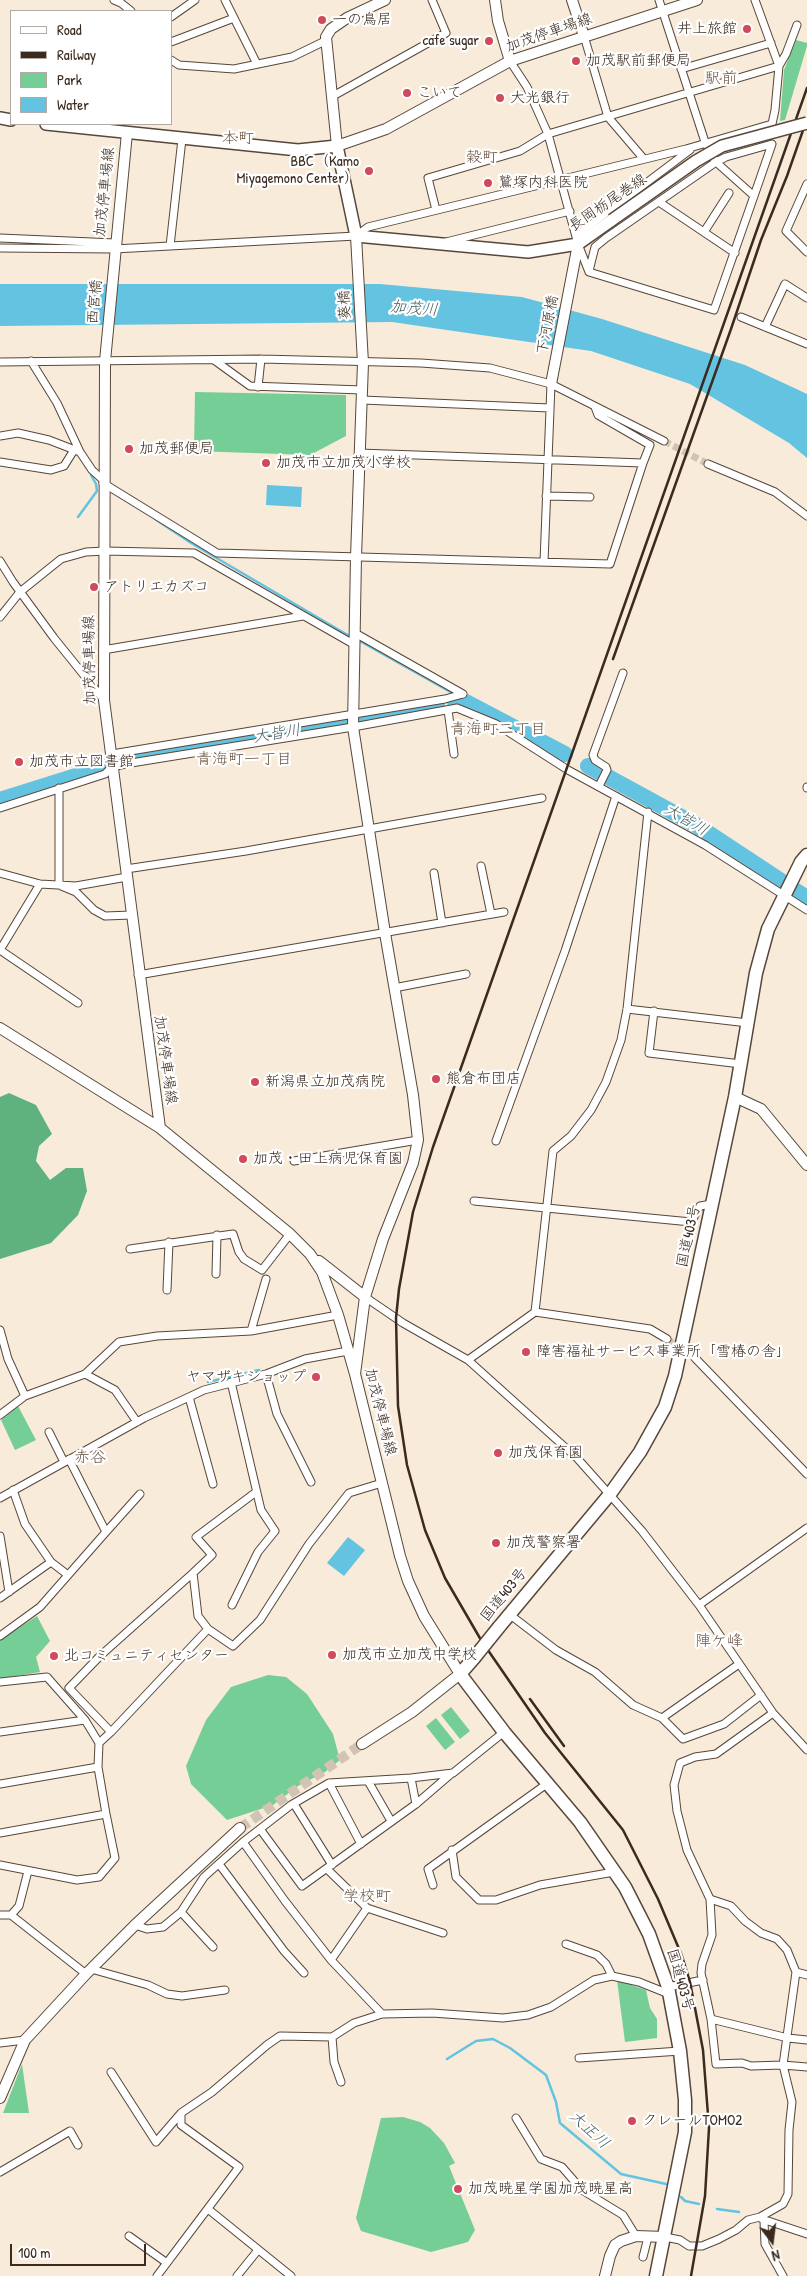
<!DOCTYPE html>
<html>
<head>
<meta charset="utf-8">
<style>
	body { margin:0 }
	#map { position:relative; width:807px; height:2276px; overflow:hidden; background:#f8ebda; font-family:"Patrick Hand",sans-serif }
	canvas { display:block }
	.legend { position:absolute; left:10px; top:10px; width:162px; height:115px; box-sizing:border-box; background:#fff; border:1px solid #b1aaa5; margin:0; padding:6px 9px; list-style:none; font-size:15px; color:#3b2a1e }
	.legend li { display:flex; align-items:center; gap:10px; height:25px }
	.legend b { width:25px; border:1px solid #b1aaa5 }
	.north { position:absolute; left:747px; top:2216px; width:50px; height:50px; -webkit-text-stroke:4px #fff; paint-order:stroke; rotate:165deg; font-size:14px; font-weight:700; line-height:20px; text-align:center; color:#3b2a1e }
	.north::after { content:''; display:block; margin:auto; width:18px; height:22px; background:#3b2a1e; clip-path:polygon(50% 0,100% 100%,50% 72%,0 100%) }
	.scale { position:absolute; left:10px; top:2244px; width:136px; height:22px; box-sizing:border-box; border:2px solid #3b2a1e; border-top:0; padding-left:6px; font-size:15px; line-height:18px; white-space:nowrap; color:#3b2a1e; -webkit-text-stroke:4px #fff; paint-order:stroke }
</style>
</head>
<body>
<div id="map">
<canvas width="807" height="2276"></canvas>
<ul class="legend">
<li><b style="height:6px;background:#fff"></b>Road</li>
<li><b style="height:6px;background:#3b2a1e"></b>Railway</li>
<li><b style="height:14px;background:#74ce95"></b>Park</li>
<li><b style="height:14px;background:#63c3e1"></b>Water</li>
</ul>
<div class="north">N</div>
<div class="scale">100 m</div>
</div>
<script>
const g = document.querySelector('canvas').getContext('2d');
g.lineJoin = 'round';
function fill(path, color) {
  g.fillStyle = color;
  g.fill(path, 'evenodd');
}
function poly(rows) {
  const path = new Path2D();
  for (const r of rows) {
    path.moveTo(r[0], r[1]);
    for (let i = 2; i < r.length; i += 2) path.lineTo(r[i], r[i + 1]);
  }
  return path;
}
function stroke(path, color, width, dash) {
  g.strokeStyle = color;
  g.lineWidth = width;
  g.lineCap = dash ? 'butt' : 'round';
  g.setLineDash(dash || []);
  g.stroke(path);
}
function label(font, color, halo, rows, align = 'center') {
  g.font = font + ' "Patrick Hand","Klee One",sans-serif';
  g.lineWidth = 4.5;
  g.setLineDash([]);
  g.textBaseline = 'middle';
  g.strokeStyle = halo;
  g.fillStyle = color;
  for (const [text, x, y, turn = 0] of rows) {
    g.save();
    g.translate(x, y);
    g.rotate((+turn || 0) * Math.PI / 180);
    g.textAlign = isNaN(turn) ? turn : align;
    if (halo) g.strokeText(text, 0, 0);
    g.fillText(text, 0, 0);
    g.restore();
  }
}
const green = poly([
	[796,40,807,43,807,46,785,120,780,121,784,70],
	[195,392,346,395,346,436,310,455,194,451],
	[18,1406,36,1440,15,1450,1,1420],
	[37,1616,50,1641,36,1657,40,1672,0,1679,0,1640],
	[268,1675,286,1677,307,1694,333,1734,340,1760,325,1772,298,1786,273,1805,227,1820,191,1784,186,1766,206,1720,231,1687],
	[451,1707,470,1731,460,1739,441,1715],
	[436,1718,455,1742,445,1750,426,1726],
	[617,1980,646,1990,650,2008,657,2019,657,2038,625,2042],
	[22,2064,29,2113,3,2113],
	[403,2117,420,2122,430,2128,444,2143,455,2163,449,2166,475,2230,468,2242,431,2252,361,2231,356,2218,381,2118]
]);
const forest = poly([
	[9,1093,36,1105,52,1134,39,1146,36,1161,50,1180,66,1168,83,1168,87,1191,78,1215,51,1243,0,1259,0,1097]
]);
const water = poly([
	[0,284,380,284,522,297,602,319,745,365,807,394,807,458,789,443,690,384,591,351,392,322,0,326],
	[267,485,302,487,301,507,266,505],
	[348,1537,365,1550,344,1576,327,1563]
]);
const stream = poly([
	[78,517,97,491,96,484,91,475],
	[155,519,191,543,351,637],
	[358,640,454,694],
	[458,697,466,702],
	[208,1382,259,1370],
	[447,2059,476,2041,493,2039,510,2048,546,2075,556,2102,560,2123,621,2174,666,2184],
	[681,2197,685,2201,699,2204],
	[717,2209,739,2212]
]);
const river = poly([
	[455,702,466,702,565,754],
	[361,721,437,706],
	[120,760,344,723],
	[588,766,696,825,781,881],
	[0,800,105,767],
	[796,891,807,898]
]);
const streetTunnel = poly([
	[664,441,708,464],
	[667,1339,695,1358]
]);
const secondaryTunnel = poly([
	[240,1828,362,1744]
]);
const street = poly([
	[114,0,121,3,131,11],
	[225,0,257,64],
	[755,0,779,66],
	[171,17,195,0],
	[584,36,608,117,643,158],
	[171,42,234,18],
	[171,60,179,65,234,69,292,57,325,41],
	[510,61,527,87,548,134,578,244,589,272,714,310,754,196,716,162,705,142,659,0],
	[681,69,771,43],
	[333,96,446,33,432,0],
	[807,184,786,231,807,252],
	[659,202,735,253],
	[436,210,428,178,520,151,548,134,779,66],
	[704,232,729,193],
	[577,235,690,150],
	[0,238,115,243],
	[442,243,570,211],
	[170,246,182,139],
	[0,248,114,249,356,236,368,227,686,149,772,124,775,110,779,66,786,54,797,25],
	[589,271,595,247,606,238,716,162,726,157,772,144,754,196],
	[741,317,807,344],
	[765,327,785,284,807,298],
	[214,360,250,386,362,390],
	[31,361,57,403,80,452],
	[0,362,261,359,421,363,490,368,551,384,664,441],
	[258,387,261,359],
	[362,400,550,408],
	[595,407,598,415,650,445,643,463],
	[0,436,18,433,49,440,80,452,92,470,103,480],
	[0,462,51,470,64,466,74,450],
	[708,464,775,492,807,516],
	[103,483,217,553,610,564,643,463,359,453],
	[546,496,590,497],
	[0,561,13,582,54,638,104,700],
	[544,562,551,384],
	[0,617,20,592,61,559,86,552,105,551,194,553,355,645],
	[355,633,463,694],
	[103,650,303,616],
	[448,710,454,754],
	[112,754,445,699,463,694],
	[599,786,607,770,606,767,595,760,593,755,623,673],
	[807,787,807,788],
	[59,788,59,885,76,892,94,910,105,916,132,915],
	[0,808,105,774,112,767,125,764,353,727,457,708,496,724,568,770,705,845,807,910],
	[481,866,491,914],
	[126,869,246,851,542,798],
	[0,873,40,884,76,886,127,877],
	[434,873,442,923],
	[0,950,78,1003],
	[0,950,40,884],
	[138,975,504,912],
	[394,988,466,974],
	[627,1009,748,1023],
	[654,1011,649,1053,741,1064],
	[496,1141,565,951,616,796],
	[294,1161,418,1140],
	[474,1201,691,1222,700,1206,712,1204],
	[130,1249,233,1234,239,1252,244,1259,262,1270,290,1234],
	[216,1274,217,1235],
	[167,1290,169,1242],
	[365,1297,403,1323,468,1360,577,1458,642,1531,699,1605,773,1713,807,1750],
	[535,1312,553,1151,571,1136,591,1110,606,1082,621,1040,627,1009,648,812],
	[0,1330,8,1359,25,1396],
	[251,1331,266,1279],
	[695,1358,807,1474],
	[468,1360,535,1312,650,1329,667,1339],
	[85,1374,115,1390,137,1422],
	[266,1374,277,1414,311,1482],
	[231,1382,261,1510,275,1531,258,1552,232,1605],
	[189,1397,213,1484],
	[0,1415,25,1396,85,1374,119,1342,157,1336,251,1331,338,1315],
	[49,1432,64,1462],
	[13,1490,25,1524,51,1562,68,1575],
	[0,1498,144,1418,204,1390,266,1374,305,1359,348,1351],
	[106,1532,140,1494],
	[0,1536,9,1592],
	[193,1573,212,1555,196,1537,256,1492],
	[0,1598,51,1562],
	[699,1605,807,1528],
	[509,1614,556,1650,595,1672,633,1705,662,1718,739,1664],
	[208,1629,233,1646,260,1620,309,1544,349,1493,382,1483],
	[0,1636,40,1607,106,1532,69,1459],
	[0,1682,47,1677,85,1720],
	[773,1713,716,1754,695,1757,680,1763,674,1785,677,1811,687,1850,710,1899,712,1935,702,1964,701,1973,711,2019,788,2038,807,2040],
	[662,1718,683,1739,724,1724,761,1695],
	[0,1732,85,1720,99,1743,98,1767,106,1814,0,1833],
	[99,1743,111,1732,208,1629,198,1616,193,1573,100,1656,69,1688,111,1732],
	[411,1778,416,1804],
	[368,1781,391,1821],
	[329,1783,361,1844],
	[0,1784,98,1767],
	[294,1804,332,1865],
	[260,1829,302,1886,416,1804,452,1773],
	[243,1842,285,1901,331,1960,382,2014],
	[452,1850,456,1877,479,1900,496,1900,540,1885,614,1872],
	[219,1864,284,1951,304,1973],
	[0,1865,77,1880,99,1877,115,1858,106,1814],
	[327,1869,367,1908,443,1933],
	[433,1885,428,1869,548,1783],
	[181,1912,213,1947],
	[0,1915,11,1915,86,1974],
	[11,1915,19,1906,28,1871],
	[135,1925,147,1929,163,1927,181,1912,204,1877,243,1842,291,1805,329,1783,411,1778,453,1773,504,1732],
	[566,1944,597,1955,606,1964,612,1976],
	[331,1960,367,1908],
	[91,1969,148,1985,167,1994,182,1996,225,1990],
	[796,1972,807,1975],
	[668,1987,703,1980],
	[711,2019,716,2064,742,2063,751,2066,783,2065,807,2067],
	[332,2037,334,2062,341,2082],
	[0,2043,25,2040],
	[579,2058,680,2051],
	[111,2072,156,2142,181,2113],
	[516,2118,541,2159,562,2167,582,2190,623,2215,636,2236],
	[0,2172,70,2131,78,2145],
	[208,2209,291,2276],
	[762,2219,807,2234],
	[764,2221,765,2244,783,2276],
	[129,2236,167,2263],
	[665,2237,680,2240,689,2246,702,2246,719,2239,736,2230,748,2220,760,2217,783,2204,788,2194,789,2130,792,2102,783,2065,796,1972,787,1950,777,1939,761,1933,745,1921,731,1906,710,1899],
	[643,2257,648,2237],
	[157,2276,239,2167,181,2125,181,2113,212,2092,267,2045,280,2036,332,2037,354,2023,382,2014,432,2013,503,2018,528,2015,551,2007,594,1980,612,1976,639,1982,669,1994],
	[237,2276,258,2250]
]);
const secondary = poly([
	[385,0,347,18,331,29,326,37,337,146,386,129,510,61,697,0],
	[495,0,498,21,510,61],
	[572,0,584,36],
	[127,133,105,361,104,700,160,1128],
	[551,384,578,244],
	[0,1028,160,1128,290,1234,310,1254,322,1272,338,1315,355,1374,400,1556,408,1581,424,1616,460,1674,412,1712,362,1744],
	[735,1097,761,1109,807,1165],
	[319,1261,365,1297],
	[355,1374,365,1297,383,1239,413,1163,418,1140,413,1095,385,933,353,727,356,557,363,363,356,236],
	[0,2098,25,2040,86,1974,135,1925,240,1828],
	[605,2276,610,2256,615,2245,621,2241,636,2236,665,2237]
]);
const primary = poly([
	[0,118,11,120],
	[46,124,298,150,337,146,356,236,528,252,578,244,612,220]
]);
const highway = poly([
	[499,1627,610,1494,640,1452,665,1407,675,1376,712,1204,735,1097,756,973,768,929,801,862,807,855],
	[474,1658,460,1674,504,1732,580,1822,625,1887,649,1934,668,1987,680,2051,685,2100,685,2132,656,2276]
]);
const rail = poly([
	[613,659,731,329,761,240,787,176,807,119],
	[530,1699,564,1746],
	[691,2276,705,2196,709,2128,703,2050,690,1982,682,1956,658,1899,623,1830,545,1733,481,1640,445,1578,425,1530,407,1465,398,1406,396,1318,399,1289,413,1212,433,1147,807,88]
]);
const primaryBridge = poly([
	[612,220,696,161,722,146,807,123]
]);
const highwayBridge = poly([
	[474,1658,499,1627]
]);
const markers = [
	[322,20,5,"#d1495b"],
	[747,29,5,"#d1495b"],
	[489,41,5,"#d1495b"],
	[576,61,5,"#d1495b"],
	[407,93,5,"#d1495b"],
	[500,98,5,"#d1495b"],
	[369,171,5,"#d1495b"],
	[488,183,5,"#d1495b"],
	[129,449,5,"#d1495b"],
	[266,463,5,"#d1495b"],
	[94,587,5,"#d1495b"],
	[19,762,5,"#d1495b"],
	[436,1079,5,"#d1495b"],
	[255,1082,5,"#d1495b"],
	[243,1159,5,"#d1495b"],
	[526,1352,5,"#d1495b"],
	[316,1377,5,"#d1495b"],
	[498,1453,5,"#d1495b"],
	[496,1543,5,"#d1495b"],
	[332,1655,5,"#d1495b"],
	[54,1656,5,"#d1495b"],
	[632,2121,5,"#d1495b"],
	[458,2189,5,"#d1495b"]
];
const poiNames = [
	["一の鳥居",332,20],
	["井上旅館",737,29,"right"],
	["cafe sugar",479,41,"right"],
	["加茂駅前郵便局",586,61],
	["こいて",417,93],
	["大光銀行",510,98],
	["BBC（Kamo",359,162,"right"],
	["Miyagemono Center）",359,179,"right"],
	["鷲塚内科医院",498,183],
	["加茂郵便局",139,449],
	["加茂市立加茂小学校",276,463],
	["アトリエカズコ",104,587],
	["加茂市立図書館",29,762],
	["熊倉布団店",446,1079],
	["新潟県立加茂病院",265,1082],
	["加茂・田上病児保育園",253,1159],
	["障害福祉サービス事業所「雪椿の舎」",536,1352],
	["ヤマザキショップ",306,1377,"right"],
	["加茂保育園",508,1453],
	["加茂警察署",506,1543],
	["加茂市立加茂中学校",342,1655],
	["北コミュニティセンター",64,1656],
	["クレールTOMO2",642,2121],
	["加茂暁星学園加茂暁星高",468,2189]
];
const streetNames = [
	["加茂停車場線",549,33,-19],
	["加茂停車場線",105,192,-84],
	["長岡栃尾巻線",608,203,-34],
	["西宮橋",95,302,-85],
	["葵橋",345,305,-93],
	["下河原橋",548,325,-79],
	["加茂停車場線",90,660,-91],
	["加茂停車場線",165,1060,82],
	["国道403号",689,1236,-78],
	["加茂停車場線",380,1412,76],
	["国道403号",504,1595,-51],
	["国道403号",680,1980,74]
];
const neighbourhoodNames = [
	["駅前",721,79],
	["本町",238,139],
	["穀町",482,158],
	["青海町二丁目",498,730],
	["青海町一丁目",244,760],
	["赤谷",90,1458],
	["陣ケ峰",719,1642],
	["学校町",367,1897]
];
const waterNames = [
	["加茂川",414,309,4],
	["大皆川",277,734,-9],
	["大皆川",686,820,30],
	["大正川",589,2130,43]
];
fill(green, '#74ce95');
fill(forest, '#5fb17e');
fill(water, '#63c3e1');
stroke(stream, '#63c3e1', 2.5);
stroke(river, '#63c3e1', 16);
stroke(streetTunnel, '#d2c4b4', 7, [7, 3.5]);
stroke(secondaryTunnel, '#d2c4b4', 10, [10, 5]);
stroke(street, '#57473a', 9);
stroke(secondary, '#57473a', 12);
stroke(primary, '#57473a', 14);
stroke(highway, '#57473a', 15);
stroke(street, '#fff', 7);
stroke(secondary, '#fff', 10);
stroke(primary, '#fff', 11);
stroke(highway, '#fff', 12);
stroke(rail, '#3b2a1e', 2.5);
stroke(primaryBridge, '#57473a', 14, []);
stroke(highwayBridge, '#57473a', 15, []);
stroke(primaryBridge, '#fff', 11);
stroke(highwayBridge, '#fff', 12);
for (const [x, y, r, color] of markers) {
  const dot = new Path2D();
  dot.arc(x, y, r, 0, 2 * Math.PI);
  g.fillStyle = color;
  g.fill(dot);
  stroke(dot, '#fff', 2);
}
label('15px', '#3b2a1e', '#fff', poiNames, 'left');
label('15px', '#3b2a1e', '#fff', streetNames);
label('16px', '#705845', '#fff', neighbourhoodNames);
label('italic 16px', '#496062', '#fff', waterNames);
</script>
</body>
</html>
